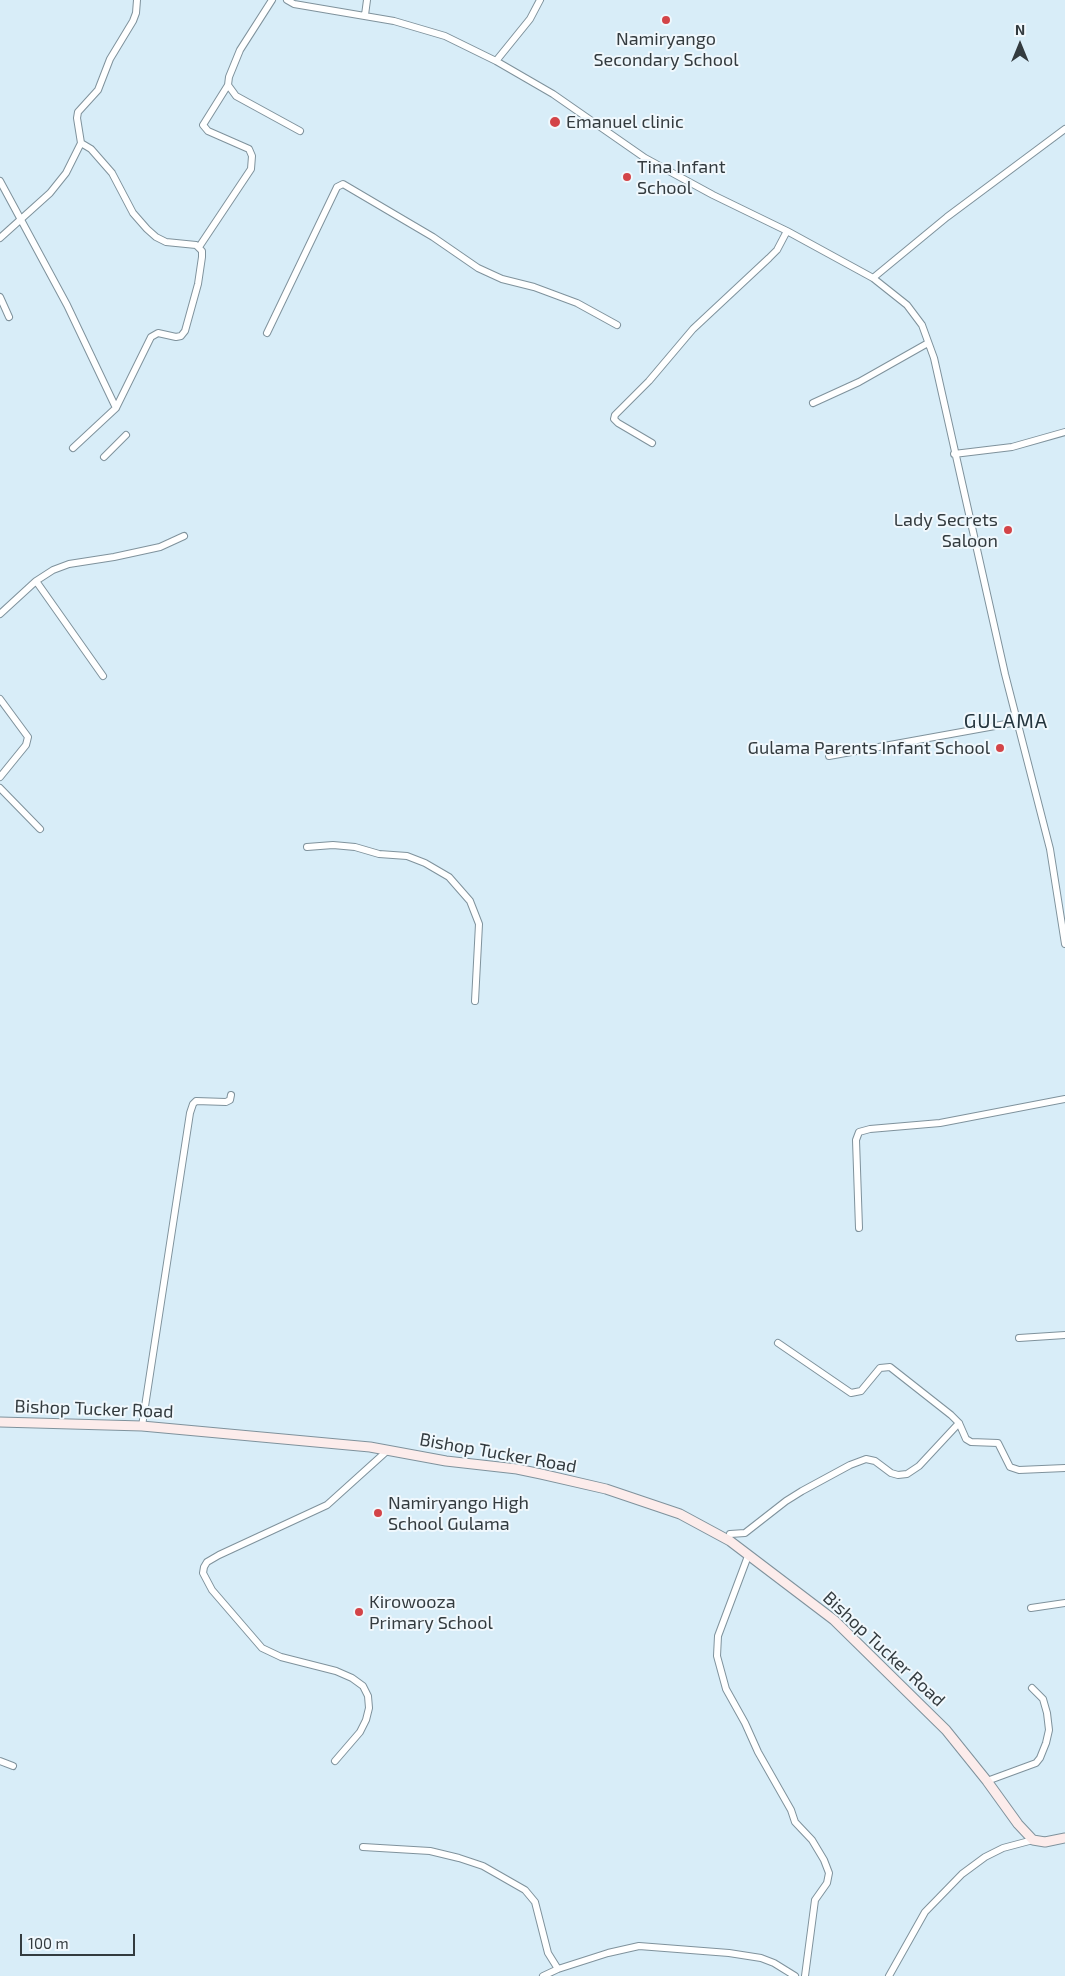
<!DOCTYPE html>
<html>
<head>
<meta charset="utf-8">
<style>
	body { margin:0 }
	#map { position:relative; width:1065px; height:1976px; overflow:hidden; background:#d8edf8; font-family:"Exo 2",sans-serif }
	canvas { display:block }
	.north { position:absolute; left:995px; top:20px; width:50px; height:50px; -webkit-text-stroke:4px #f0f8fd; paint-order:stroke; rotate:0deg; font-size:14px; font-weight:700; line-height:20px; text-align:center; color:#333b3f }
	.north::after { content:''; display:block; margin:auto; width:18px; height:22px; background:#333b3f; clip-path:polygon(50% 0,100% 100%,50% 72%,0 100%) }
	.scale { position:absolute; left:20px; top:1934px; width:115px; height:22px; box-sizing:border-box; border:2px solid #333b3f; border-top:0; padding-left:6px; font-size:15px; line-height:18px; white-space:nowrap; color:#333b3f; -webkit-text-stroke:4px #f0f8fd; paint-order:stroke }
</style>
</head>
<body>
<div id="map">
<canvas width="1065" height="1976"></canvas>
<div class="north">N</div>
<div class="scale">100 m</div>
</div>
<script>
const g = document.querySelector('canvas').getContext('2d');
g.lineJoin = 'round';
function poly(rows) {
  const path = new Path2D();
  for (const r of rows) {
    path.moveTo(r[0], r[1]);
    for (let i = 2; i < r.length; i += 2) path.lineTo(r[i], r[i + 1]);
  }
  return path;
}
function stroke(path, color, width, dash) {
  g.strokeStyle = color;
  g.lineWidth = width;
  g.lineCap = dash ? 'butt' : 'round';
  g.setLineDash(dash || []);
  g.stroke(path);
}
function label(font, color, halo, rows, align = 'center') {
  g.font = font + ' "Exo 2",sans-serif';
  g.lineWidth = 4;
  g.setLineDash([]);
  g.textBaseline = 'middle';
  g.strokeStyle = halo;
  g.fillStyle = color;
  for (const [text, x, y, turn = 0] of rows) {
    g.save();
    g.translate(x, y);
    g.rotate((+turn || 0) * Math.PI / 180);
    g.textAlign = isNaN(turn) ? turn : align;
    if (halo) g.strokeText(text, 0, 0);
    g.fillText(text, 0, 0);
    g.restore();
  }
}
const minor = poly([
	[272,0,240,50,229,77,228,85,236,96,300,131],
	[287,0,294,4,394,21,445,36,496,61,553,94,645,158,713,195,787,231,873,278,907,305,922,325,934,358,1005,674,1050,849,1065,944],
	[365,15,367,0],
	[496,61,530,19,540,0],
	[0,181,67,305,116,408],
	[0,238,50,193,66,173,81,143,77,118,78,112,98,90,110,59,133,21,136,13,137,0],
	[199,247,251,169,252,156,249,149,208,131,203,125,228,85],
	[873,278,947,217,1065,129],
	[0,297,9,317],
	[267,333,337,187,343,184,433,237,478,268,502,279,534,287,577,303,617,325],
	[813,403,859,382,928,343],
	[652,443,618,423,614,419,615,415,649,381,693,329,769,258,777,250,787,231],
	[73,448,116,408,151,337,158,333,176,337,181,336,185,331,198,284,202,257,202,251,196,245,166,242,156,237,147,229,133,213,112,173,91,149,81,143],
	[954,454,1012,447,1065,432],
	[104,457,126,435],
	[36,581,103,676],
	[0,614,36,581,53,570,69,564,114,557,160,547,184,536],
	[0,699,28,737,26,745,0,777],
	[829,756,1017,722],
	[0,788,40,829],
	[307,847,333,845,355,847,379,854,407,856,425,863,449,877,470,901,479,924,475,1001],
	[859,1228,856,1140,859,1132,870,1129,940,1123,1065,1099],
	[1019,1338,1065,1335],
	[778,1343,851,1393,861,1391,880,1368,890,1367,951,1415,959,1423,966,1439,971,1442,998,1443,1010,1467,1019,1470,1065,1468],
	[142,1426,190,1113,193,1104,196,1101,226,1102,230,1100,231,1095],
	[730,1534,745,1533,786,1501,802,1491,850,1465,866,1459,875,1461,891,1473,898,1475,907,1474,919,1466,959,1423],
	[748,1556,718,1636,717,1656,726,1689,745,1723,758,1752,791,1810,795,1822,812,1840,824,1860,829,1873,827,1883,815,1900,805,1976],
	[1031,1608,1065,1603],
	[0,1761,13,1766],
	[335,1761,360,1732,366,1720,369,1708,368,1696,363,1686,352,1678,336,1671,281,1657,262,1648,212,1590,203,1573,204,1567,207,1562,219,1555,327,1505,388,1450],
	[987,1781,1036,1763,1040,1758,1046,1743,1049,1730,1047,1713,1043,1699,1032,1688],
	[363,1847,430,1851,459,1858,483,1866,525,1890,535,1902,548,1953,558,1969],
	[543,1976,558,1969,608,1953,639,1946,729,1953,761,1958,774,1963,795,1976],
	[889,1976,925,1912,962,1874,985,1857,1003,1848,1033,1840]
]);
const secondary = poly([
	[0,1422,142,1426,370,1447,446,1461,517,1469,541,1474,606,1489,680,1514,730,1541,834,1620,946,1730,987,1781,1018,1824,1033,1840,1045,1842,1065,1838]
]);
const markers = [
	[666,20,5,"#d34448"],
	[555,122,6,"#d34448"],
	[627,177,5,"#d34448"],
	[1008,530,5,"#d34448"],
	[1000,748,5,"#d34448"],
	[378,1513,5,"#d34448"],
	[359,1612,5,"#d34448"]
];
const poiNames = [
	["Namiryango",666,39,"center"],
	["Secondary School",666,60,"center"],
	["Emanuel clinic",566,122],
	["Tina Infant",637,167],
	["School",637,188],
	["Lady Secrets",998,520,"right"],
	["Saloon",998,541,"right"],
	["Gulama Parents Infant School",990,748,"right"],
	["Namiryango High",388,1503],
	["School Gulama",388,1524],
	["Kirowooza",369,1602],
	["Primary School",369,1623]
];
const streetNames = [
	["Bishop Tucker Road",94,1409,2],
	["Bishop Tucker Road",498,1453,10],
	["Bishop Tucker Road",884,1649,43]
];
const quarterNames = [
	["GULAMA",1006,721]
];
stroke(minor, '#7f929c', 8);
stroke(secondary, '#7f929c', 11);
stroke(minor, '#fff', 6);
stroke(secondary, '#fceceb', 9);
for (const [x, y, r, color] of markers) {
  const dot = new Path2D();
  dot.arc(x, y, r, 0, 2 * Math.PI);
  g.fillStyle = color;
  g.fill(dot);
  stroke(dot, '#f0f8fd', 2);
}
label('18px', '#333b3f', '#f0f8fd', poiNames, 'left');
label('18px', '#333b3f', '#f0f8fd', streetNames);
g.letterSpacing = '1px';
label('20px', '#24353e', '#f0f8fd', quarterNames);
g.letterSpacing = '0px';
</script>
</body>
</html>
